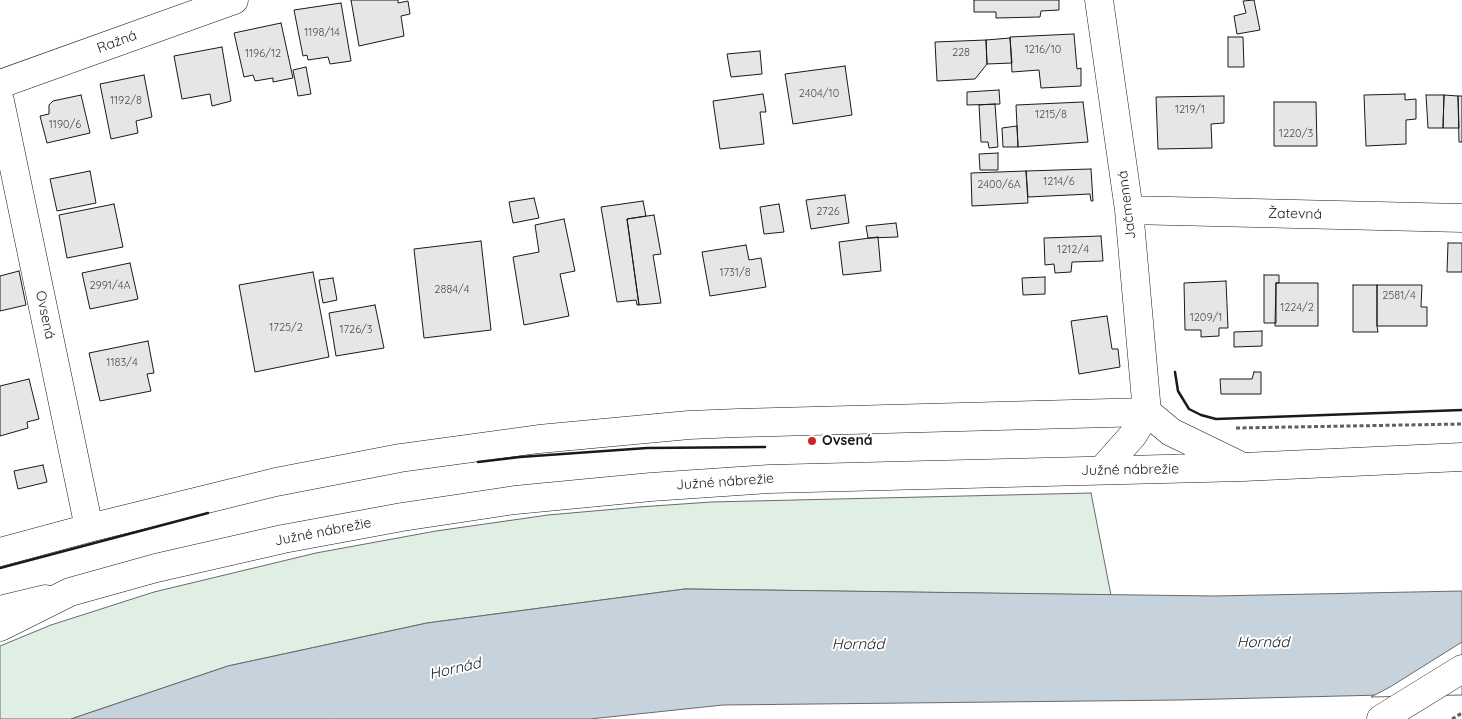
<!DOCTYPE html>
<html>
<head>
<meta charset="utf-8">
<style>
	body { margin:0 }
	canvas { display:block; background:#fff }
</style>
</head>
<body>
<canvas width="1462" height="719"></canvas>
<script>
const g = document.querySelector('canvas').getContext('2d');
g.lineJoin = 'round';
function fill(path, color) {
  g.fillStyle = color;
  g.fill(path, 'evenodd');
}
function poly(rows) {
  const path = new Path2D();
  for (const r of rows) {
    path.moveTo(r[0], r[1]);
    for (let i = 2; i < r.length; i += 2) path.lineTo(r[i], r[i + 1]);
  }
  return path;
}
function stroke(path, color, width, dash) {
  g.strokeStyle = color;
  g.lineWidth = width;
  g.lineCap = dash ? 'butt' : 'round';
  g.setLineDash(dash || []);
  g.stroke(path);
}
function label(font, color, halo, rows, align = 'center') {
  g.font = font + ' Quicksand,sans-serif';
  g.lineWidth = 4;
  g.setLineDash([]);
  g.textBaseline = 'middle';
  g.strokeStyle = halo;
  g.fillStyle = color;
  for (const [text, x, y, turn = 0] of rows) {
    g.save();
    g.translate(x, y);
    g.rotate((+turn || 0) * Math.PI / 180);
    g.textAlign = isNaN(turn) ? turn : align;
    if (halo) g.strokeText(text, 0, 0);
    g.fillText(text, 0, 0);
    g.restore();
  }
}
const green = poly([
	[1091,493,1111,595,685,589,427,623,228,666,71,719,0,719,0,646,51,625,154,592,316,553,436,531,548,515,639,507,711,502,1091,493]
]);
const water = poly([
	[685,589,1214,596,1462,591,1462,693,1180,700,723,705,590,719,71,719,228,666,427,623,685,589]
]);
const pier = poly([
	[1462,642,1462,695,1371,697,1390,687,1462,642]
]);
const building = poly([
	[351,0,398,0,398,3,408,1,410,14,401,16,404,36,359,46,351,0],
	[974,0,1059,0,1059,10,1041,11,1040,17,996,18,996,12,974,12,974,0],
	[1254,0,1260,30,1237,34,1234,16,1246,13,1243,1,1254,0],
	[341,3,351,61,330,64,328,57,308,60,307,55,303,56,294,10,341,3],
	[281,23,293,78,273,82,273,78,255,81,253,75,244,77,234,33,281,23],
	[1074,34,1077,69,1081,68,1081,86,1041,88,1039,70,1012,72,1010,37,1074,34],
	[1228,37,1243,37,1244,67,1228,67,1228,37],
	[1010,38,1012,63,987,64,986,40,1010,38],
	[986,40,987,64,975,79,937,81,935,42,986,40],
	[222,47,231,101,212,106,210,94,182,99,174,56,222,47],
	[760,51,762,74,731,77,727,54,760,51],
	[845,66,852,115,793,124,785,74,845,66],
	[306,67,311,94,298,96,293,70,306,67],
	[144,75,152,117,136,121,138,133,111,139,100,84,144,75],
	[999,90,1000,104,967,105,967,92,999,90],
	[763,94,766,112,760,112,764,144,720,149,713,101,763,94],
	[1405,94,1405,100,1416,99,1416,119,1406,120,1406,144,1366,146,1364,95,1405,94],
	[81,95,90,133,47,143,40,116,49,114,49,105,53,101,81,95],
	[1426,95,1444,95,1443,128,1428,128,1426,95],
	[1444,95,1458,96,1459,128,1443,128,1444,95],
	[1224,96,1224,123,1211,124,1212,148,1158,149,1156,97,1224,96],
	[1458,96,1462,96,1462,142,1459,142,1458,96],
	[1083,102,1088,142,1018,147,1016,105,1083,102],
	[1274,102,1316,102,1317,146,1274,146,1274,102],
	[995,104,998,147,989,148,988,142,981,142,979,105,995,104],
	[1017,126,1018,147,1003,147,1002,128,1017,126],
	[998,153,998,170,980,170,979,154,998,153],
	[1091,169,1093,201,1091,201,1090,194,1028,197,1026,171,1091,169],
	[90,171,96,203,57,211,50,179,90,171],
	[1026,171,1028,203,972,206,971,173,1026,171],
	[845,195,849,223,811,229,806,200,845,195],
	[534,198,539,218,513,223,509,202,534,198],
	[643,201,646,216,627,219,639,305,637,305,636,300,617,302,601,207,643,201],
	[114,204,123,247,67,258,59,215,114,204],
	[779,204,784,232,764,234,760,207,779,204],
	[654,215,661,254,653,255,661,303,639,305,627,219,654,215],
	[564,219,575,271,560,274,569,316,524,325,513,257,539,252,535,225,564,219],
	[896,223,898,237,868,238,866,226,896,223],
	[1101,236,1103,261,1072,262,1071,272,1055,273,1054,264,1045,265,1044,238,1101,236],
	[878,237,881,271,843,275,839,242,878,237],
	[481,241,491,330,424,338,414,249,481,241],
	[1448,243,1462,243,1462,272,1447,272,1448,243],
	[746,245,749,260,761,258,766,287,710,296,702,252,746,245],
	[130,263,138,299,90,309,82,273,130,263],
	[19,271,26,305,0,311,0,276,19,271],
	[313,272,329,357,255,372,239,285,313,272],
	[1264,275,1279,275,1279,283,1276,283,1276,323,1264,323,1264,275],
	[1045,277,1045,294,1023,295,1022,278,1045,277],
	[333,278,337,300,323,303,319,280,333,278],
	[1226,281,1228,328,1219,328,1219,336,1201,337,1201,330,1185,330,1184,283,1226,281],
	[1276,283,1318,283,1318,326,1275,326,1276,283],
	[1353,285,1377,285,1377,326,1378,332,1353,332,1353,285],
	[1377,285,1422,285,1421,307,1427,307,1427,326,1377,326,1377,285],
	[375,305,384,348,336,356,329,313,375,305],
	[1107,316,1112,349,1118,349,1120,367,1079,374,1071,321,1107,316],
	[1262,331,1262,346,1234,347,1234,332,1262,331],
	[148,341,154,373,147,374,151,391,100,401,89,353,148,341],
	[1254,372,1261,372,1261,394,1221,394,1220,379,1252,379,1254,372],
	[29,379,39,419,27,422,28,428,0,436,0,386,29,379],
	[43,465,47,482,18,489,14,471,43,465]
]);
const path = poly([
	[1236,428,1462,424],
	[1452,719,1462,713]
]);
const minor = poly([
	[0,84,234,0],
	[0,101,89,528],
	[1129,210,1462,218],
	[0,552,89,528,276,482,400,458,539,439,689,425,738,423,1147,412,1129,210,1099,0]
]);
const major = poly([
	[0,610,45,599]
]);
const highway = poly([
	[1102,470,1133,435,1147,412,1171,432,1237,464],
	[0,627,70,592,156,568,283,539,402,517,515,500,651,487,769,479,1243,467,1462,457],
	[1381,719,1462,669]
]);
const wall = poly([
	[1175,372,1178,391,1189,409,1201,415,1216,419,1462,410],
	[478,462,520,457,647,448,765,447],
	[0,568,208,513]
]);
const markers = [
	[812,441,5,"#c62828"]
];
const numberNames = [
	["1198/14",322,33],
	["1216/10",1043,50],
	["228",961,53],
	["1196/12",263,54],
	["2404/10",819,94],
	["1192/8",126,101],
	["1219/1",1190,110],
	["1215/8",1051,115],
	["1190/6",65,125],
	["1220/3",1296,134],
	["1214/6",1059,182],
	["2400/6A",999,185],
	["2726",828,212],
	["1212/4",1073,250],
	["1731/8",735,273],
	["2991/4A",110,286],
	["2884/4",452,290],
	["2581/4",1399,296],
	["1224/2",1297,308],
	["1209/1",1206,318],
	["1725/2",286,328],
	["1726/3",356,330],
	["1183/4",122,363]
];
const streetNames = [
	["Ražná",117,42,-20],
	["Jačmenná",1127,205,-97],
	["Žatevná",1295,214,1],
	["Ovsená",45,315,78],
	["Južné nábrežie",1130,470,-1],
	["Južné nábrežie",725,482,-4],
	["Južné nábrežie",323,532,-11]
];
const poiNames = [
	["Ovsená",822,441]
];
const waterNames = [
	["Hornád",1263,642],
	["Hornád",858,644],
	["Hornád",455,669,-13]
];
fill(green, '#e0efe3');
stroke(green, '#6a6a6a', 1);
fill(water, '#c6d2dc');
stroke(water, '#6a6a6a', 1);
fill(pier, '#fff');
stroke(pier, '#6a6a6a', 1);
fill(building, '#e6e6e6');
stroke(building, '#1a1a1a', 1);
stroke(minor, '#1a1a1a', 29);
stroke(major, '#1a1a1a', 29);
stroke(highway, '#1a1a1a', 29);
stroke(path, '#5f5f5f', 3, [4, 2.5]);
stroke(minor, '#fff', 28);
stroke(major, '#fff', 28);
stroke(highway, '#fff', 28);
stroke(wall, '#1a1a1a', 2.5);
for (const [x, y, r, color] of markers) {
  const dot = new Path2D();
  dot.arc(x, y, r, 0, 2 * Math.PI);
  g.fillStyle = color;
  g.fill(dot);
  stroke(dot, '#fff', 2);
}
label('11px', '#4d4d4d', null, numberNames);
label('14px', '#1a1a1a', '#fff', streetNames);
label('bold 14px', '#1a1a1a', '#fff', poiNames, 'left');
label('italic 15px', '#1a1a1a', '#fff', waterNames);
</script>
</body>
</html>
